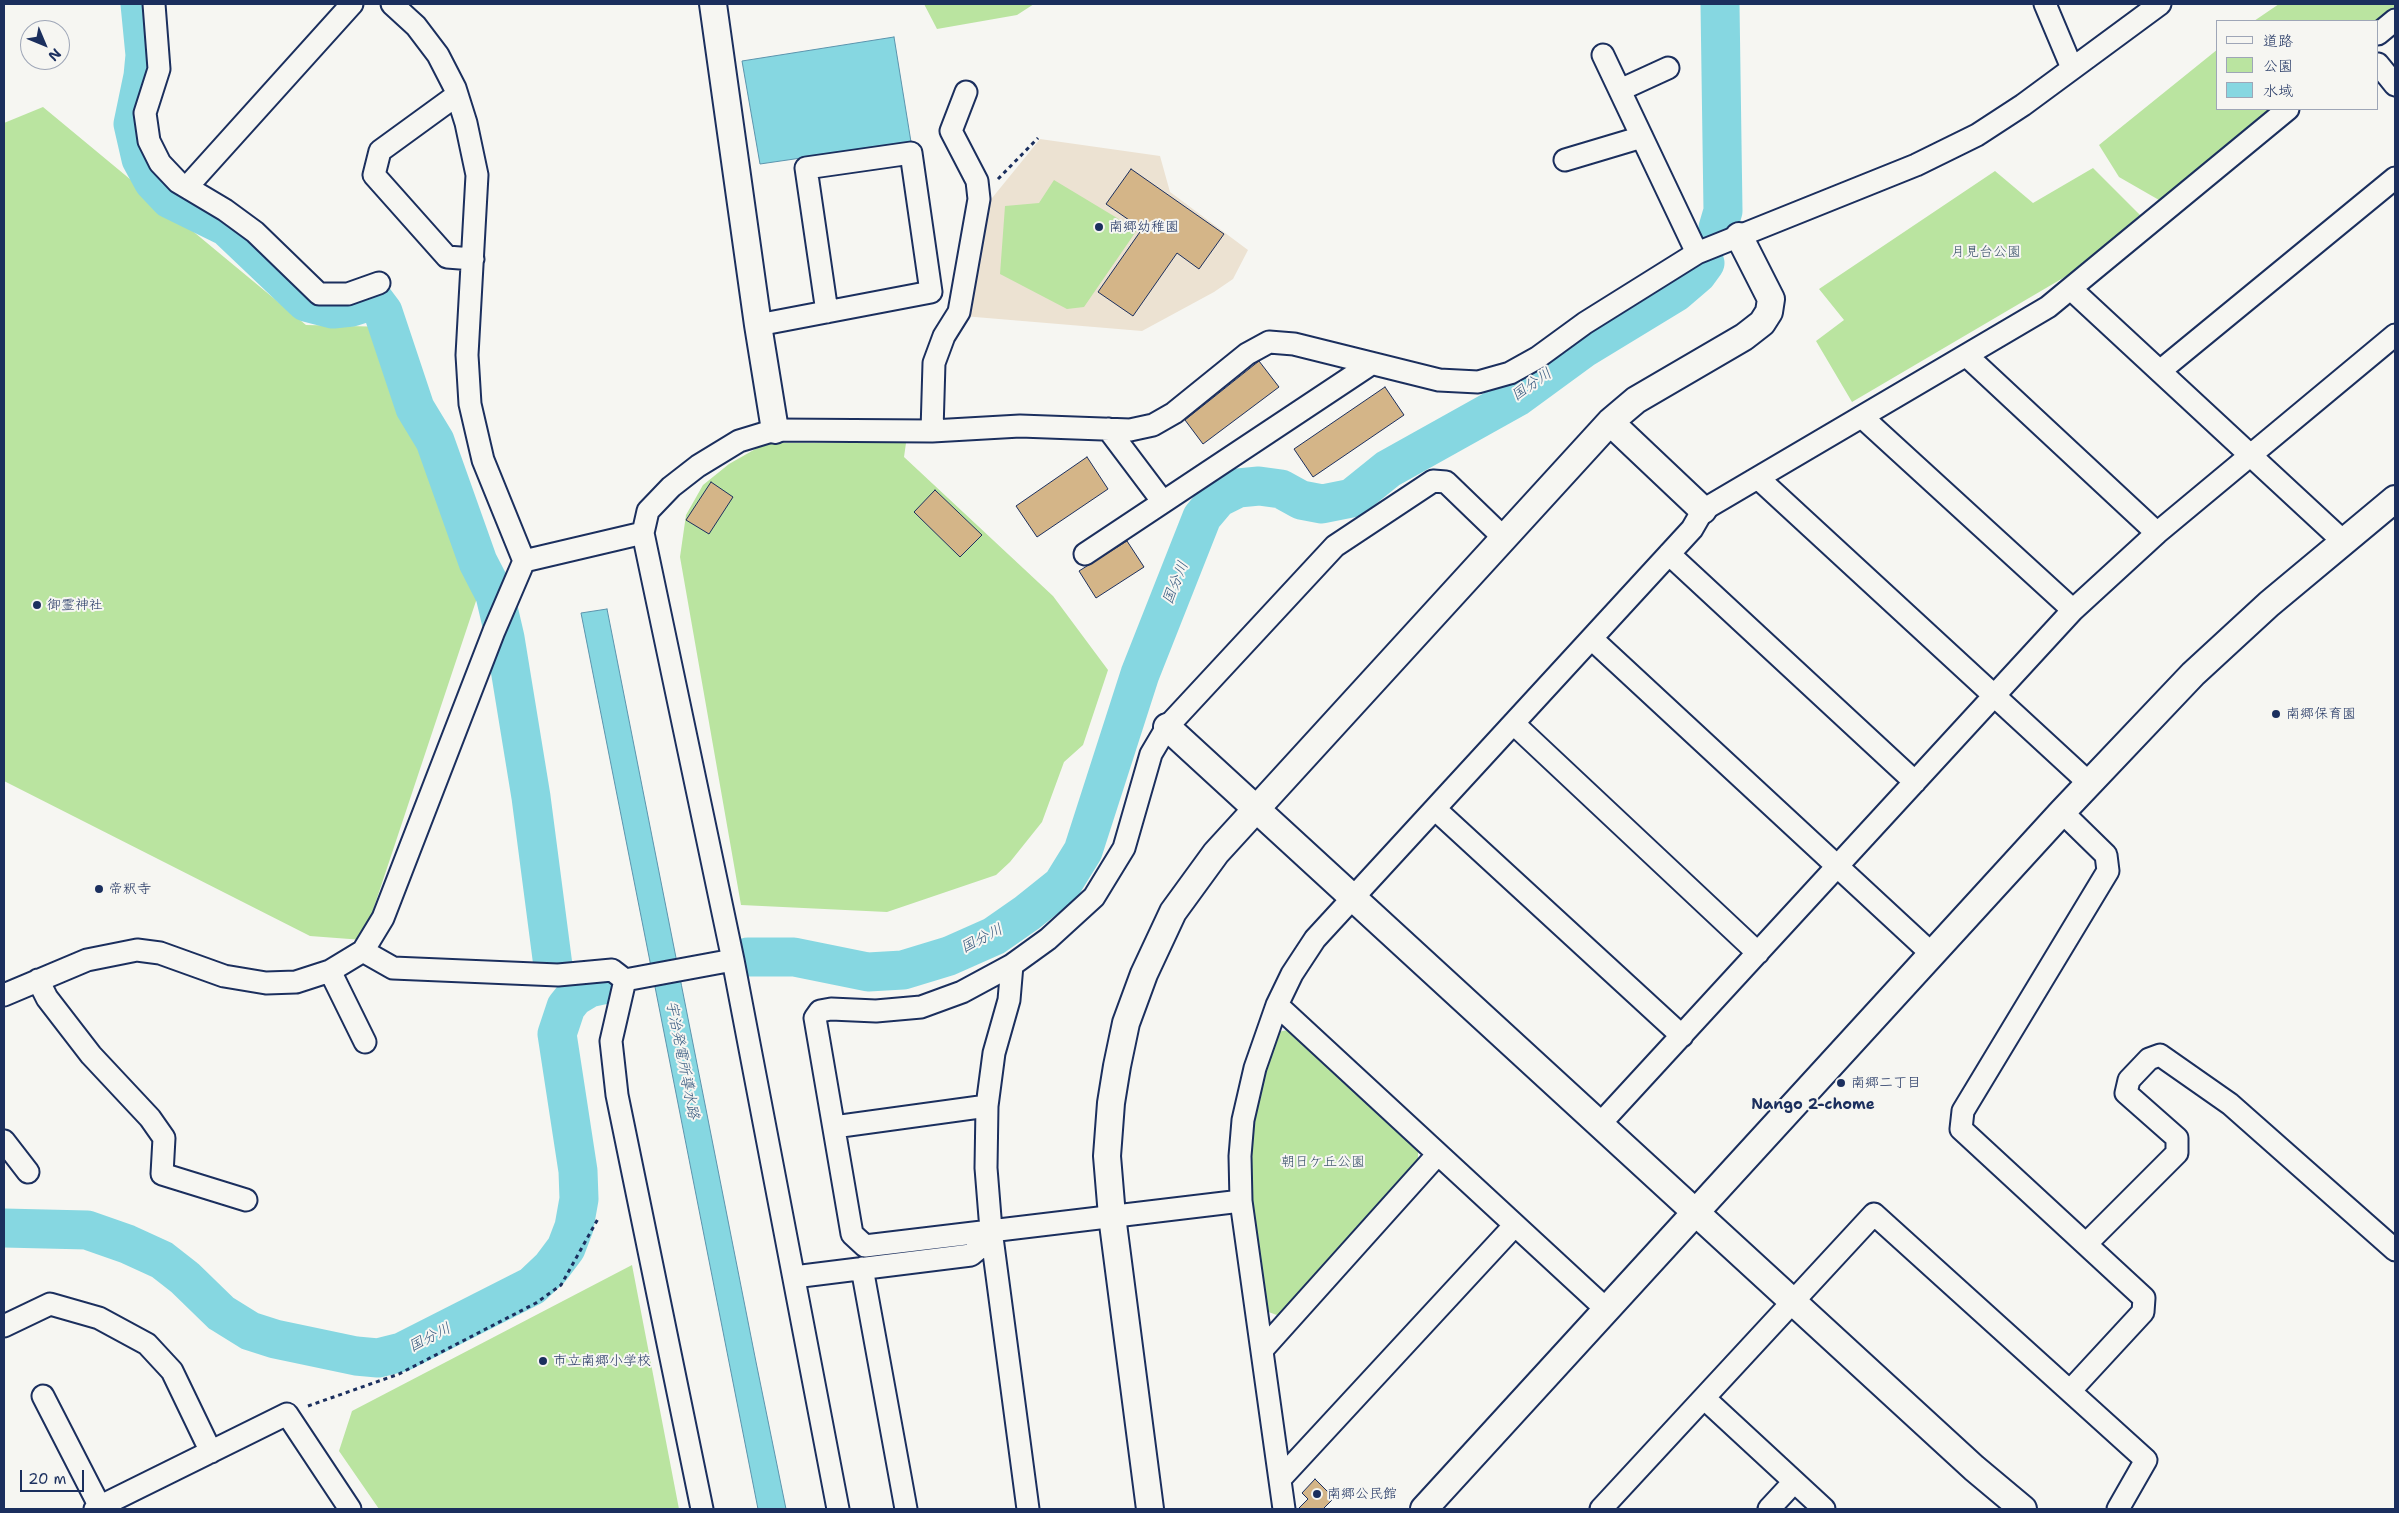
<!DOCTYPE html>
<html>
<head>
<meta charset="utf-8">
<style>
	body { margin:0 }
	#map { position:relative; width:2399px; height:1513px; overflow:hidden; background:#f6f6f2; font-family:"Shantell Sans","Klee One",sans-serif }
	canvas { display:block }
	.frame { position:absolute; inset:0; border:5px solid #1b2f5e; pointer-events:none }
	.legend { position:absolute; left:2216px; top:20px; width:162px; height:90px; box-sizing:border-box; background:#f6f6f2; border:1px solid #9ea6b7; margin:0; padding:6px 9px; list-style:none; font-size:15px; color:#1b2f5e }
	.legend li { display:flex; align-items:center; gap:10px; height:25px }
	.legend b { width:25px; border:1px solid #9ea6b7 }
	.north { position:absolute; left:20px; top:20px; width:50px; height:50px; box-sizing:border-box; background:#f6f6f2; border:1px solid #9ea6b7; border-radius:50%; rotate:135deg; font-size:14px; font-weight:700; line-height:20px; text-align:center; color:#1b2f5e }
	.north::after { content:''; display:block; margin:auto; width:18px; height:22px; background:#1b2f5e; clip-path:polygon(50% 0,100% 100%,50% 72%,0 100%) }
	.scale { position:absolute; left:20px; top:1470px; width:64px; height:22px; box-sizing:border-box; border:2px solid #1b2f5e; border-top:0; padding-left:6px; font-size:15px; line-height:18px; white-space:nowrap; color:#1b2f5e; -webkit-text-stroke:4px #f6f6f2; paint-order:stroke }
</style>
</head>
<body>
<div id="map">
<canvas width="2399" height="1513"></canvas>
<div class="frame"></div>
<ul class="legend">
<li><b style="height:6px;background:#f6f6f2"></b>道路</li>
<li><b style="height:14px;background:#bae4a0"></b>公園</li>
<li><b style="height:14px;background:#86d7e1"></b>水域</li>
</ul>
<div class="north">N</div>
<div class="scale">20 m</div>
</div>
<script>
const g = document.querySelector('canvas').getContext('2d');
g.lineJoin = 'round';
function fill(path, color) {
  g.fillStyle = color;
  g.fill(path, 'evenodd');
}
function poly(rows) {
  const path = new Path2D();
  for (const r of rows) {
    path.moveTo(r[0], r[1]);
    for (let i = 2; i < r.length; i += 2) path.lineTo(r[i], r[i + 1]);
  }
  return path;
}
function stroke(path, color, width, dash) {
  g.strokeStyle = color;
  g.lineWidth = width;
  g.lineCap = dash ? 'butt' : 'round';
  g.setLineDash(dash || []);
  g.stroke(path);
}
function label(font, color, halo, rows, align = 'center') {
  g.font = font + ' "Shantell Sans","Klee One",sans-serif';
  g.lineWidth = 4;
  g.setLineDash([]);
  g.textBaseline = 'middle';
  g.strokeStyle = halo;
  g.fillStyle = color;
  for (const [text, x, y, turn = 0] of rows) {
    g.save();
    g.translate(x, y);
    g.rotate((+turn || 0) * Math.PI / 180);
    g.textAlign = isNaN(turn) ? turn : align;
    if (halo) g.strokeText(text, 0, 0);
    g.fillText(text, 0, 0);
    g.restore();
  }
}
const built = poly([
	[1040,139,1160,156,1170,192,1248,250,1233,279,1214,292,1142,331,963,316,988,203]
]);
const green = poly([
	[924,4,1034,4,1017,15,937,29],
	[2279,4,2395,4,2395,9,2378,24,2378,21,2254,21],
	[2218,49,2218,109,2276,109,2159,200,2119,177,2099,145],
	[43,107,306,325,390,327,483,580,363,940,310,936,4,781,4,123],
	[2093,168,2140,215,2075,271,1852,402,1816,341,1844,320,1819,289,1995,171,2033,203],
	[1054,180,1137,230,1084,307,1067,309,1000,274,1005,206,1039,203],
	[766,443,906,443,904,457,1053,596,1108,670,1083,745,1064,762,1042,822,1010,862,996,875,887,912,741,905,680,557,686,515,703,485,729,464],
	[1288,1030,1418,1151,1418,1165,1282,1317,1266,1311,1250,1180,1250,1134,1272,1033],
	[632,1265,679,1509,379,1509,339,1451,352,1411]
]);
const water = poly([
	[894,37,911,142,760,164,742,61,894,37],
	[607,609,756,1362,786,1509,758,1509,658,1002,581,613,607,609]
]);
const river = poly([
	[140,4,145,55,143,76,133,124,141,159,153,181,170,199,227,227,306,302,333,309,352,307,374,300,383,312,415,408,435,441,478,562,495,595,505,638,531,797,553,966],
	[1718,228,1723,211,1720,4],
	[748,957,794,957,868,972,903,970,949,956,994,936,1027,913,1062,885,1083,851,1140,674,1202,517,1218,498,1238,488,1259,486,1281,489,1301,500,1322,504,1352,498,1388,469,1517,397,1584,348,1676,292,1697,274,1705,263],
	[4,1228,87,1230,127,1244,162,1260,185,1278,221,1313,250,1331,275,1339,356,1356,378,1358,402,1352,532,1286,551,1268,566,1248,574,1227,579,1199,578,1171,557,1034,566,1007,574,997,589,988,612,983]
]);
const building = poly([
	[1131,169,1224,234,1199,269,1177,253,1133,316,1098,292,1142,229,1106,204,1131,169],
	[1259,361,1279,387,1203,444,1185,420,1259,361],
	[1385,387,1404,415,1313,477,1294,449,1385,387],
	[1087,457,1108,489,1037,537,1016,506,1087,457],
	[711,482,733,497,709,534,686,520,711,482],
	[935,490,982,535,960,557,914,512,935,490],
	[1127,541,1144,567,1096,598,1079,571,1127,541],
	[1315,1479,1334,1498,1323,1509,1298,1509,1308,1499,1302,1493,1315,1479]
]);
const path = poly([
	[998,179,1038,138],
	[308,1406,399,1374,536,1303,561,1285,599,1217]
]);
const minor = poly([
	[154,4,159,69,145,113,149,141,160,163,178,182,225,210,255,232,319,294,348,294,379,283],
	[392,4,416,26,438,55,455,88,466,123,477,175,467,355,470,404,483,460,524,561,643,533],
	[2045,4,2072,68],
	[2378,34,2395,20],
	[1603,55,1697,253],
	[2378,64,2395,85],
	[1620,90,1668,68],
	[457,95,380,151,374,175,447,257,473,259],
	[1565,160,1642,137],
	[187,187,352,4],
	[2071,289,2344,542],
	[758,325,931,292,911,153,806,168,827,312],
	[1967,356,2157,533],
	[2160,371,2395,178],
	[1862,417,2073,610],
	[1108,429,1163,502],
	[932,431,934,363,944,336,959,312,979,199,977,181,951,131,966,92],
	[1758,478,2089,783],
	[1085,554,1371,364],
	[1669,554,1915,782],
	[1592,639,1932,954],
	[1514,724,1758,953],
	[1435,809,1682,1036],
	[2062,812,2106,855,2108,871,1963,1111,1961,1129,2144,1298,2143,1312,2070,1391],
	[363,951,383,918,494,631,524,561],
	[1012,965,1009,1000,994,1053,987,1106,986,1168,991,1230,1028,1509],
	[330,971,365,1042],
	[38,980,47,998,91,1055,150,1118,164,1138,162,1174,246,1200],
	[625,980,611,1041,617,1095,702,1509],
	[4,995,87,960,137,950,160,953,224,976,266,983,296,982,330,971,363,951,393,968,558,975,612,970,625,980,733,960],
	[1277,1005,1606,1309],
	[1600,1124,2073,610,2157,533,2395,335],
	[834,1127,987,1106],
	[4,1141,28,1172],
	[1241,1201,865,1246,852,1234,815,1018,820,1011,831,1009,876,1011,921,1007,962,992,1012,965,1048,939,1094,897,1124,848,1151,754,1167,727,1335,546,1433,481,1446,482,1504,538],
	[2086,1244,2177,1153,2177,1138,2126,1093,2129,1080,2149,1059,2160,1055,2230,1104,2395,1250],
	[862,1268,906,1509],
	[794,1277,971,1255,983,1245,991,1230],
	[4,1326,50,1304,99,1318,147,1344,172,1371,211,1452],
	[1263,1349,1438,1154],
	[43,1396,100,1507],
	[1704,1398,1824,1509],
	[1280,1479,1515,1225],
	[95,1509,287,1414,350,1509],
	[838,1509,733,960,643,533,648,511,671,487,698,466,739,441,775,430,932,431,1020,426,1130,430,1153,425,1174,413,1247,354,1269,342,1294,344,1439,380,1478,382,1510,373,1537,358,1585,323,1697,253,1916,165,1977,135,2023,105,2160,4],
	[1284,1509,1241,1201,1240,1156,1243,1120,1255,1068,1277,1005,1292,974,1315,939,1692,529,1703,510,2048,307,2288,109],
	[1601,1509,1874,1214,2146,1460,2118,1509],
	[1769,1509,1794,1482]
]);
const tertiary = poly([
	[713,4,758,325,775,430],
	[1610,422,1703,510],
	[1167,727,1974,1468,2023,1509],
	[1150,1509,1112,1216,1107,1156,1111,1103,1117,1066,1126,1023,1144,974,1173,912,1216,853,1610,422,1636,400,1744,337,1762,323,1769,312,1771,299,1739,236],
	[1424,1509,2062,812,2193,674,2269,604,2395,499]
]);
const markers = [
	[1099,227,5,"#1b2f5e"],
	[37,605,5,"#1b2f5e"],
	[2276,714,5,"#1b2f5e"],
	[99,889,5,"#1b2f5e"],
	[1841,1083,5,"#1b2f5e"],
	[543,1361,5,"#1b2f5e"],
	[1317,1494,5,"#1b2f5e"]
];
const poiNames = [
	["南郷幼稚園",1109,227],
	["御霊神社",47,605],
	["南郷保育園",2286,714],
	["帝釈寺",109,889],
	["南郷二丁目",1851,1083],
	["市立南郷小学校",553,1361],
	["南郷公民館",1327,1494]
];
const parkNames = [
	["月見台公園",1986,252],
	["朝日ケ丘公園",1323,1162]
];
const waterNames = [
	["国分川",1532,385,-35],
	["国分川",1176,583,-68],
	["国分川",982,939,-27],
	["宇治発電所導水路",682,1060,79],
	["国分川",430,1338,-27]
];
const neighbourhoodNames = [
	["Nango 2-chome",1813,1105]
];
fill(built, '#ece2d2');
fill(green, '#bae4a0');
fill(water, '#86d7e1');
stroke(water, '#5b94ad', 1);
stroke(river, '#86d7e1', 39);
fill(building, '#d4b588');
stroke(building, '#1b2f5e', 1);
stroke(minor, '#1b2f5e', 25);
stroke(tertiary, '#1b2f5e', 30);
stroke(path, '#1b2f5e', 3, [4, 4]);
stroke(minor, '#f6f6f2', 21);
stroke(tertiary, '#f6f6f2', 26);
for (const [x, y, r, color] of markers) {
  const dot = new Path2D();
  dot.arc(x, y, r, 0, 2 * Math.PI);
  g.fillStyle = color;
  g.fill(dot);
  stroke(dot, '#f6f6f2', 2);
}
label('14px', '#1b2f5e', '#f6f6f2', poiNames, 'left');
label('14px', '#3b536b', '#f6f6f2', parkNames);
label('italic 15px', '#36597f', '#f6f6f2', waterNames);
label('bold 15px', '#1b2f5e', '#f6f6f2', neighbourhoodNames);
</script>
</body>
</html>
